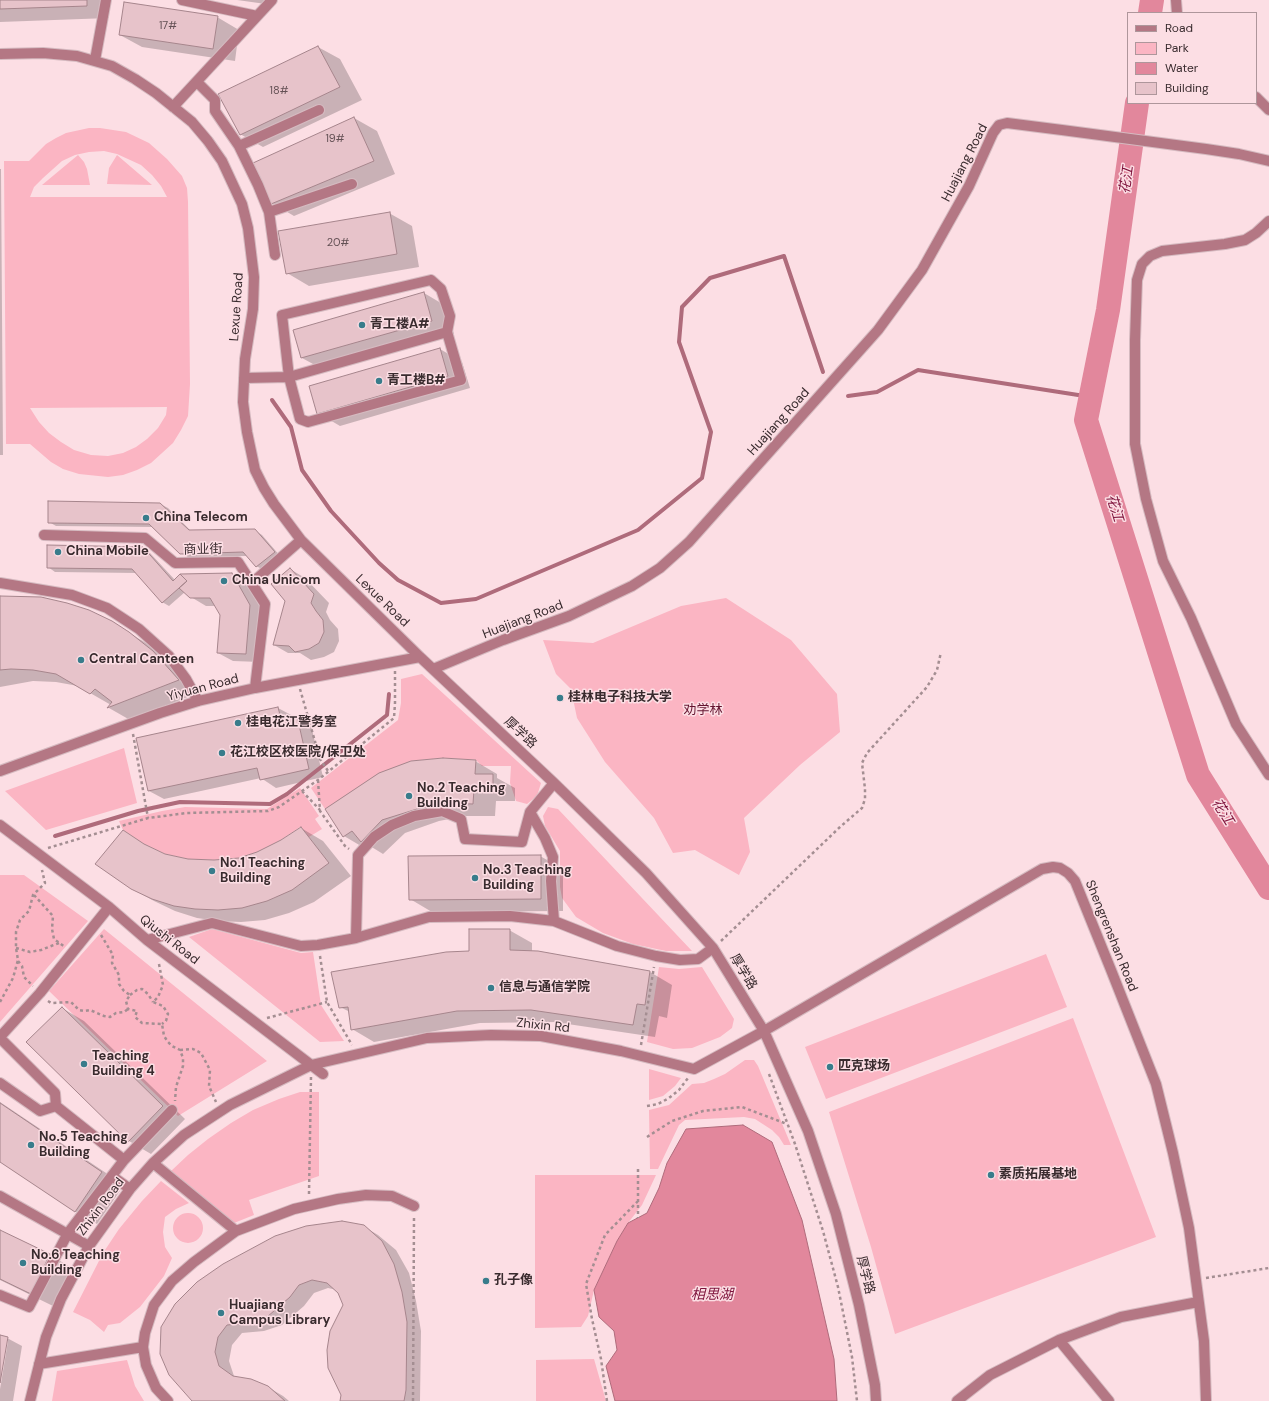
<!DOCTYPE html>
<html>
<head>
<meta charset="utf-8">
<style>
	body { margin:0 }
	#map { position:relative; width:1269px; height:1401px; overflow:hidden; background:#fcdee4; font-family:"DM Sans",sans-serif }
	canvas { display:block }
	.legend { position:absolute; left:1127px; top:12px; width:130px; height:92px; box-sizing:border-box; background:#fcdee4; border:1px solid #ae969b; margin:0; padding:5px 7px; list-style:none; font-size:12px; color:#392b2e }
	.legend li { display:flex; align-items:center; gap:8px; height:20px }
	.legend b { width:20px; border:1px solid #ae969b }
</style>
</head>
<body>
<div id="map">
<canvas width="1269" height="1401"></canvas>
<ul class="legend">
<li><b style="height:5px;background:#b47784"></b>Road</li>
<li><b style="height:11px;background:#fbb5c3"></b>Park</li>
<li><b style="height:11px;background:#e2879c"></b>Water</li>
<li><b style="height:11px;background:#e7c3ca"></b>Building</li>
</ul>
</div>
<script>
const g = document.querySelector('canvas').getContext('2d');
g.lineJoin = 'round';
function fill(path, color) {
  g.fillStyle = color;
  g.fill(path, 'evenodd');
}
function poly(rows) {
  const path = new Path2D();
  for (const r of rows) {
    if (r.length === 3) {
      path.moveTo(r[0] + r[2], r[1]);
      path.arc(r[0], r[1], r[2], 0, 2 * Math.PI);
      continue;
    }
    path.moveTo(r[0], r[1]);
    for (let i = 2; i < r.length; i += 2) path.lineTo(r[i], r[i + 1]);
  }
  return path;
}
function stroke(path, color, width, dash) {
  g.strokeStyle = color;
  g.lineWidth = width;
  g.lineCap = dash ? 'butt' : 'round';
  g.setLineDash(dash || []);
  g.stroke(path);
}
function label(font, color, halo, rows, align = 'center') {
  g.font = font + ' "DM Sans","Noto Sans SC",sans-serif';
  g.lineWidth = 3;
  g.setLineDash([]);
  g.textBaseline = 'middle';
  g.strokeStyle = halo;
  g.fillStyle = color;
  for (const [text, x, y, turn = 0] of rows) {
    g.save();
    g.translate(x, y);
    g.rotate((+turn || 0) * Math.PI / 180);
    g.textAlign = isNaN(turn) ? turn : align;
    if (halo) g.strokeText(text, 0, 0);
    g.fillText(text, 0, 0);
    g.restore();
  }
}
const green = poly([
	[89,128,100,128,126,132,149,143,167,159,182,176,187,188,188,202,190,384,188,416,181,430,173,443,151,463,137,470,123,475,108,477,79,474,63,469,51,462,30,444,6,444,4,161,29,161,46,144,56,138,66,133],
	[104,151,117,154,141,165,152,175,161,186,167,197,30,197,34,187,43,178,62,161,75,155,89,152],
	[167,407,166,415,158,428,147,439,136,447,123,453,108,456,91,455,74,450,61,442,49,433,39,422,30,408],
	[78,155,84,162,87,169,90,185,42,185],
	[117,155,152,185,107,184,109,168],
	[726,598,791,640,837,694,840,732,800,765,744,818,750,852,739,875,695,850,673,853,654,818,605,762,577,718,571,689,556,674,543,640,593,643,681,606],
	[422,674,541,783,537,796,527,804,516,801,510,783,511,766,482,766,476,760,443,758,411,761,325,809,311,788,398,720,401,703,401,679],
	[124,748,137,803,46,830,5,791],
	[300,788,319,816,315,819,322,829,309,837,300,827,281,840,257,852,239,858,214,860,188,859,165,854,144,844,123,830,119,821,162,811,185,807,267,809],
	[548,807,558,809,692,951,666,951,633,944,603,933,576,917,562,898,560,887,560,851,545,826,543,816],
	[0,875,24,875,88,921,0,1022],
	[104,929,267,1061,178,1116,49,991],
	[212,929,301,953,313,952,321,1005,344,1041,320,1042,189,937],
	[1046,954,1067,1007,826,1099,805,1047],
	[659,967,679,969,702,967,734,1019,732,1028,720,1037,692,1048,673,1049,647,1042],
	[1073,1018,1156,1237,895,1334,871,1247,829,1112],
	[745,1060,754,1060,758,1066,791,1145,784,1145,779,1137,772,1130,755,1119,744,1117,685,1120,679,1125,658,1169,650,1169,649,1110,669,1105,692,1084,704,1083,714,1079,725,1074],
	[649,1069,681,1078,675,1086,663,1096,649,1100],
	[300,1092,319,1092,319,1176,249,1200,254,1215,234,1223,170,1172,188,1155,208,1139,231,1123,253,1110,279,1099],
	[535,1175,656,1175,642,1205,628,1223,617,1241,594,1290,588,1316,581,1327,535,1328],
	[161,1181,189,1203,176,1209,165,1217,163,1232,165,1247,172,1258,164,1276,140,1307,120,1323,108,1325,104,1332,90,1320,73,1312,103,1253,119,1229,142,1201],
	[188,1228,15],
	[594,1359,606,1401,536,1401,536,1360],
	[127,1360,135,1386,144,1401,52,1401,57,1371]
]);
const water = poly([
	[743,1125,772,1142,802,1220,834,1359,837,1401,615,1401,606,1366,617,1350,614,1331,599,1317,594,1290,617,1241,628,1223,647,1213,659,1188,667,1163,686,1129,743,1125]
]);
const shadow = poly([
	[0,0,109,0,109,18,0,22],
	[237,0,274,0,273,5],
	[217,17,239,30,235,61,142,47,120,35],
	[318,47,340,59,362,100,263,147,240,134],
	[354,118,377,131,395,174,294,216,272,203,255,164],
	[0,169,1,169,3,455,0,455],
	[389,213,412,226,419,267,309,286,287,273],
	[424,293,446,306,454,334,324,370,302,358],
	[440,349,462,362,470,388,340,426,318,413],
	[160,504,168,508,191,531,254,530,262,535,281,557,264,570,256,566,247,556,188,557,180,553,154,527,56,526,49,522],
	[143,548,150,553,175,580,232,574,246,583,264,614,260,662,233,661,218,653,221,615,216,606,206,606,191,597,185,592,169,606,162,602,137,573,55,572,48,567],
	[290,569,305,578,329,603,326,612,330,620,338,629,339,641,334,652,324,657,311,660,300,653,288,653,274,645,286,600],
	[0,597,111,622,151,646,175,664,200,692,130,720,109,708,111,705,78,686,56,682,33,681,0,687],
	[278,708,293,716,293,718,297,717,311,725,323,777,276,788,261,778,164,799,149,791,137,738],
	[475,761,497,774,497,778,515,788,515,801,496,801,495,816,465,816,439,821,405,833,383,854,370,846,366,849,344,836,327,809],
	[301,828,323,841,351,876,314,902,289,913,265,920,241,922,218,921,197,918,175,911,154,901,131,888,123,831,155,851,165,855,188,860,214,861,240,859,257,852,282,840],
	[540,856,563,869,563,911,432,912,410,899],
	[509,930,532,943,532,952,650,972,672,985,667,1018,659,1016,655,1037,554,1022,480,1023,374,1042,352,1029,350,1012,340,1007,469,952],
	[62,1008,84,1021,185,1119,151,1154,129,1141],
	[0,1102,124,1185,97,1224,75,1211,0,1161],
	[363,1226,378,1235,396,1250,409,1273,416,1301,421,1331,420,1401,341,1401,344,1305,337,1290,328,1288,314,1293,304,1306,282,1325,264,1331,242,1333,232,1345,229,1361,234,1376,268,1387,283,1396,289,1401,194,1401,161,1354],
	[0,1231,50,1255,72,1268,53,1306,0,1280],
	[0,1336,7,1338,22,1346,13,1401,0,1401,0,1389,8,1341,6,1341,0,1377]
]);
const stream = poly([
	[848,396,877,392,918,370,1091,397],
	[272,400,291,427,302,470,331,511,379,563,398,580,441,603,476,599,638,530,702,478,711,432,679,342,682,307,710,278,784,256,823,372],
	[55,836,138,811,180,802,270,804,287,794,387,715,389,694]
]);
const river = poly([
	[1150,13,1152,0],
	[1137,103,1108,310,1086,420,1198,775,1269,888]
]);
const building = poly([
	[0,0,87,0,87,6,0,9,0,0],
	[124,2,218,16,213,49,119,35,124,2],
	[318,46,340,87,240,135,218,94,318,46],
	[354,117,374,161,271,204,253,163,354,117],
	[390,212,397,254,286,274,278,231,390,212],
	[424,292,432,321,301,358,293,330,424,292],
	[440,348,448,376,317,414,309,386,440,348],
	[48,501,160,503,189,530,255,529,275,552,256,567,243,552,180,554,149,524,48,523,48,501],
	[47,545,143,547,173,581,180,574,187,581,162,603,132,569,47,568,47,545],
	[290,568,314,594,311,603,316,611,323,620,324,632,319,643,309,649,295,652,289,646,273,645,285,601,271,584,290,568],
	[232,573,250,605,246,654,217,653,220,615,210,598,190,598,179,588,187,581,180,574,232,573],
	[0,596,41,597,67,603,89,610,112,621,129,632,153,651,179,680,107,708,112,702,95,689,90,694,56,674,33,670,11,669,0,670,0,596],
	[278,707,281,719,297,716,309,769,260,780,257,768,148,791,136,738,278,707],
	[443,758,476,760,475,774,493,774,493,789,474,789,473,804,442,803,417,809,382,820,361,842,352,831,343,837,325,809,379,773,411,761,443,758],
	[301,827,329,863,292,890,267,901,242,908,218,910,195,909,174,906,152,899,131,889,95,864,123,830,144,844,165,854,188,859,214,860,239,858,257,852,281,840,301,827],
	[541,855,541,899,409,900,408,856,541,855],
	[469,929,510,929,510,950,538,951,650,971,645,1005,637,1004,633,1025,531,1010,457,1011,351,1030,348,1007,339,1008,331,972,446,952,469,951,469,929],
	[62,1007,163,1106,128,1142,26,1042,62,1007],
	[0,1103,102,1172,75,1212,0,1162,0,1103],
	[342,1221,364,1225,382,1241,394,1264,402,1292,407,1322,406,1390,404,1401,340,1401,341,1395,328,1368,327,1350,330,1331,343,1305,338,1293,327,1283,312,1280,299,1285,290,1297,267,1317,249,1323,227,1325,218,1337,215,1352,219,1366,233,1376,251,1379,268,1386,285,1401,192,1401,169,1375,160,1354,161,1327,175,1304,197,1282,223,1264,275,1236,306,1226,342,1221],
	[0,1230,50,1254,31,1294,0,1279,0,1230],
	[0,1335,8,1337,0,1383,0,1335]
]);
const path = poly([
	[300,689,320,759,328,771],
	[133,734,148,818],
	[318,780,320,811,345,846,349,849],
	[302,791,320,810],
	[48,848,148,818,187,813,268,811,279,807,318,780,394,718,395,703,395,671],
	[34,895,53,916,52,929,54,939,65,947],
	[101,935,113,955,112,963,119,975,119,984,124,991,130,995,126,1001,128,1009,137,1011,135,1017,142,1023,162,1024,164,1036,168,1042,172,1046,180,1050,183,1058,183,1066,176,1087,175,1101],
	[721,941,840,827,862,808,865,799,865,789,862,763,867,753,927,687,937,670,941,652],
	[16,948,30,952,41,950,59,943],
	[320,956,327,1002,352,1045],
	[18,961,22,966,24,977,33,986],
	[159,964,163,985,158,997,153,1002,163,1006,168,1014,166,1021,162,1024],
	[130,995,137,990,142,989,148,994,153,1002],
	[48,1001,51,1003,71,1002,79,1010,84,1011,90,1010,104,1016,110,1017,116,1013,124,1012,128,1009],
	[0,1002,13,978,18,960,16,948,16,932,20,920,29,911,33,895,45,883,42,870],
	[267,1018,327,1002],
	[641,1045,654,967],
	[180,1050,193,1049,201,1053,210,1070,209,1086,216,1102],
	[769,1074,795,1144,823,1231,838,1287,852,1357,857,1401],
	[647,1106,658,1104,669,1098,679,1090,688,1078],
	[647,1137,672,1121,703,1111,742,1107,787,1124],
	[638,1169,638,1218],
	[309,1194,311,1077],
	[1206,1278,1269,1268],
	[413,1401,414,1217],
	[607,1401,601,1359,592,1319,586,1284,605,1235,638,1201]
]);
const minor = poly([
	[182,0,257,16],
	[1176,0,1177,13],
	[0,54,43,53,77,56,112,66,135,79,156,93,192,122,208,141,222,161,242,204,248,228,254,277,253,309,245,359,243,402,247,432,255,470,264,488,274,504,301,540,420,657,554,783,646,873,713,948,764,1031,808,1131,836,1214,859,1305,875,1385,876,1401],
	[95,60,106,0],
	[197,82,215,100,215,111,239,146,258,185,269,212,275,255],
	[1256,97,1269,110],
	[173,107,272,0],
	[239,146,319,110],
	[269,212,352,184],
	[1269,221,1256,233,1245,240,1225,244,1162,251,1150,256,1142,264,1137,280,1135,340,1135,444,1146,499,1163,561,1191,618,1236,724,1269,775],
	[431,280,441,289,450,316,447,332,461,380,308,422,300,419,289,377,282,315,431,280],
	[244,378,289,377,447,332],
	[44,535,145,538,175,563,238,562,265,604,255,688],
	[0,583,72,595,107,608,139,629,169,656,186,679,198,701],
	[252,583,301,540],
	[433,669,503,640,569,616,632,586,660,568,689,542,878,330,922,270,969,186,993,133,999,125,1007,123,1062,130,1206,149,1239,154,1269,161],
	[0,771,160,713,198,701,255,688,420,657],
	[530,812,545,838,553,857,551,881,554,921],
	[0,825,109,907,147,940,323,1074],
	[356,938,429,917,510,916,554,921,617,946,656,956,680,960,698,959,713,948],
	[147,940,212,923,301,946,318,945,356,938,358,855,374,837,392,825,414,816,442,811,461,819,465,839,522,842,530,812,554,783],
	[0,1037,40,993,109,907],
	[0,1038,55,1093,56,1106,124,1160],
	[0,1083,40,1111,56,1106],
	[153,1163,236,1231],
	[112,1176,130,1189],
	[0,1196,89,1246],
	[0,1295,29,1307,68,1233,124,1160,172,1110],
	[1059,1340,1109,1401],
	[39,1364,143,1347],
	[30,1401,46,1337,61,1299,89,1246,130,1189,153,1163,184,1135,230,1105,311,1065,427,1038,491,1035,541,1036,621,1051,694,1069,764,1031,1042,869,1053,867,1060,868,1068,873,1075,881,1111,970,1156,1084,1173,1153,1189,1228,1204,1341,1206,1401],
	[168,1401,156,1388,146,1365,143,1347,145,1333,154,1305,172,1281,194,1262,236,1231,294,1209,338,1199,366,1195,392,1196,414,1206],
	[957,1401,990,1375,1059,1340,1121,1317,1198,1302]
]);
const markers = [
	[362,325,4,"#387c8b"],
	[379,381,4,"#387c8b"],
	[146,518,4,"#387c8b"],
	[58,552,4,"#387c8b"],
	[224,581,4,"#387c8b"],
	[81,660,4,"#387c8b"],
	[560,698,4,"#387c8b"],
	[238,723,4,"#387c8b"],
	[222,753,4,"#387c8b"],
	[409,796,4,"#387c8b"],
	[212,871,4,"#387c8b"],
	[475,878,4,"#387c8b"],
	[491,988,4,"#387c8b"],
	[84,1064,4,"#387c8b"],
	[830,1067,4,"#387c8b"],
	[31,1145,4,"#387c8b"],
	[991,1175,4,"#387c8b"],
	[23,1263,4,"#387c8b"],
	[486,1281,4,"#387c8b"],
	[221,1313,4,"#387c8b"]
];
const numberNames = [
	["17#",168,26],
	["18#",279,91],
	["19#",335,139],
	["20#",338,243]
];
const streetNames = [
	["Huajiang Road",965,163,-63],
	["Lexue Road",237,307,-86],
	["Huajiang Road",779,422,-48],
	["商业街",203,550,-1],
	["Lexue Road",382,601,44],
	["Huajiang Road",523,620,-21],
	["Yiyuan Road",203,688,-15],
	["厚学路",520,733,43],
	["Shengrenshan Road",1111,936,68],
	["Qiushi Road",169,940,38],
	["厚学路",743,972,59],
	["Zhixin Rd",543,1026,6],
	["Zhixin Road",101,1207,-53],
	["厚学路",865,1275,76]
];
const poiNames = [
	["青工楼A#",370,325],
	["青工楼B#",387,381],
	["China Telecom",154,518],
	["China Mobile",66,552],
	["China Unicom",232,581],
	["Central Canteen",89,660],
	["桂林电子科技大学",568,698],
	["桂电花江警务室",246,723],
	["花江校区校医院/保卫处",230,753],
	["No.2 Teaching",417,789],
	["Building",417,804],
	["No.1 Teaching",220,864],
	["Building",220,879],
	["No.3 Teaching",483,871],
	["Building",483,886],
	["信息与通信学院",499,988],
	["Teaching",92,1057],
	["Building 4",92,1072],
	["匹克球场",838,1067],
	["No.5 Teaching",39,1138],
	["Building",39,1153],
	["素质拓展基地",999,1175],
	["No.6 Teaching",31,1256],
	["Building",31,1271],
	["孔子像",494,1281],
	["Huajiang",229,1306],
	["Campus Library",229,1321]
];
const parkNames = [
	["劝学林",703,711]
];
const waterNames = [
	["花江",1127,180,-82],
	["花江",1114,508,73],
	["花江",1222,812,58],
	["相思湖",712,1295]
];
fill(green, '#fbb5c3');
fill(water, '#e2879c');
stroke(water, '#af6b7b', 1);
fill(shadow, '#0003');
stroke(stream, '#af6b7b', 4);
stroke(river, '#e2879c', 24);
fill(building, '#e7c3ca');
stroke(building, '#a6858c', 1);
stroke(minor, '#d5bac0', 12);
stroke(path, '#a48e92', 2.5, [3, 3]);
stroke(minor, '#b47784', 10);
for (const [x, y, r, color] of markers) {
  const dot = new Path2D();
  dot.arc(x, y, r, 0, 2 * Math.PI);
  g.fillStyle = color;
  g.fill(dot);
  stroke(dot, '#fcdee4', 1.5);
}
label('11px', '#645155', null, numberNames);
label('13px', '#392b2e', '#fcdee4', streetNames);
label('bold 13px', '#392b2e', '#fcdee4', poiNames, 'left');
label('13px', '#64132f', '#fcdee4', parkNames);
label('italic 14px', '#7d113a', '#fcdee4', waterNames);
</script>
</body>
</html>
